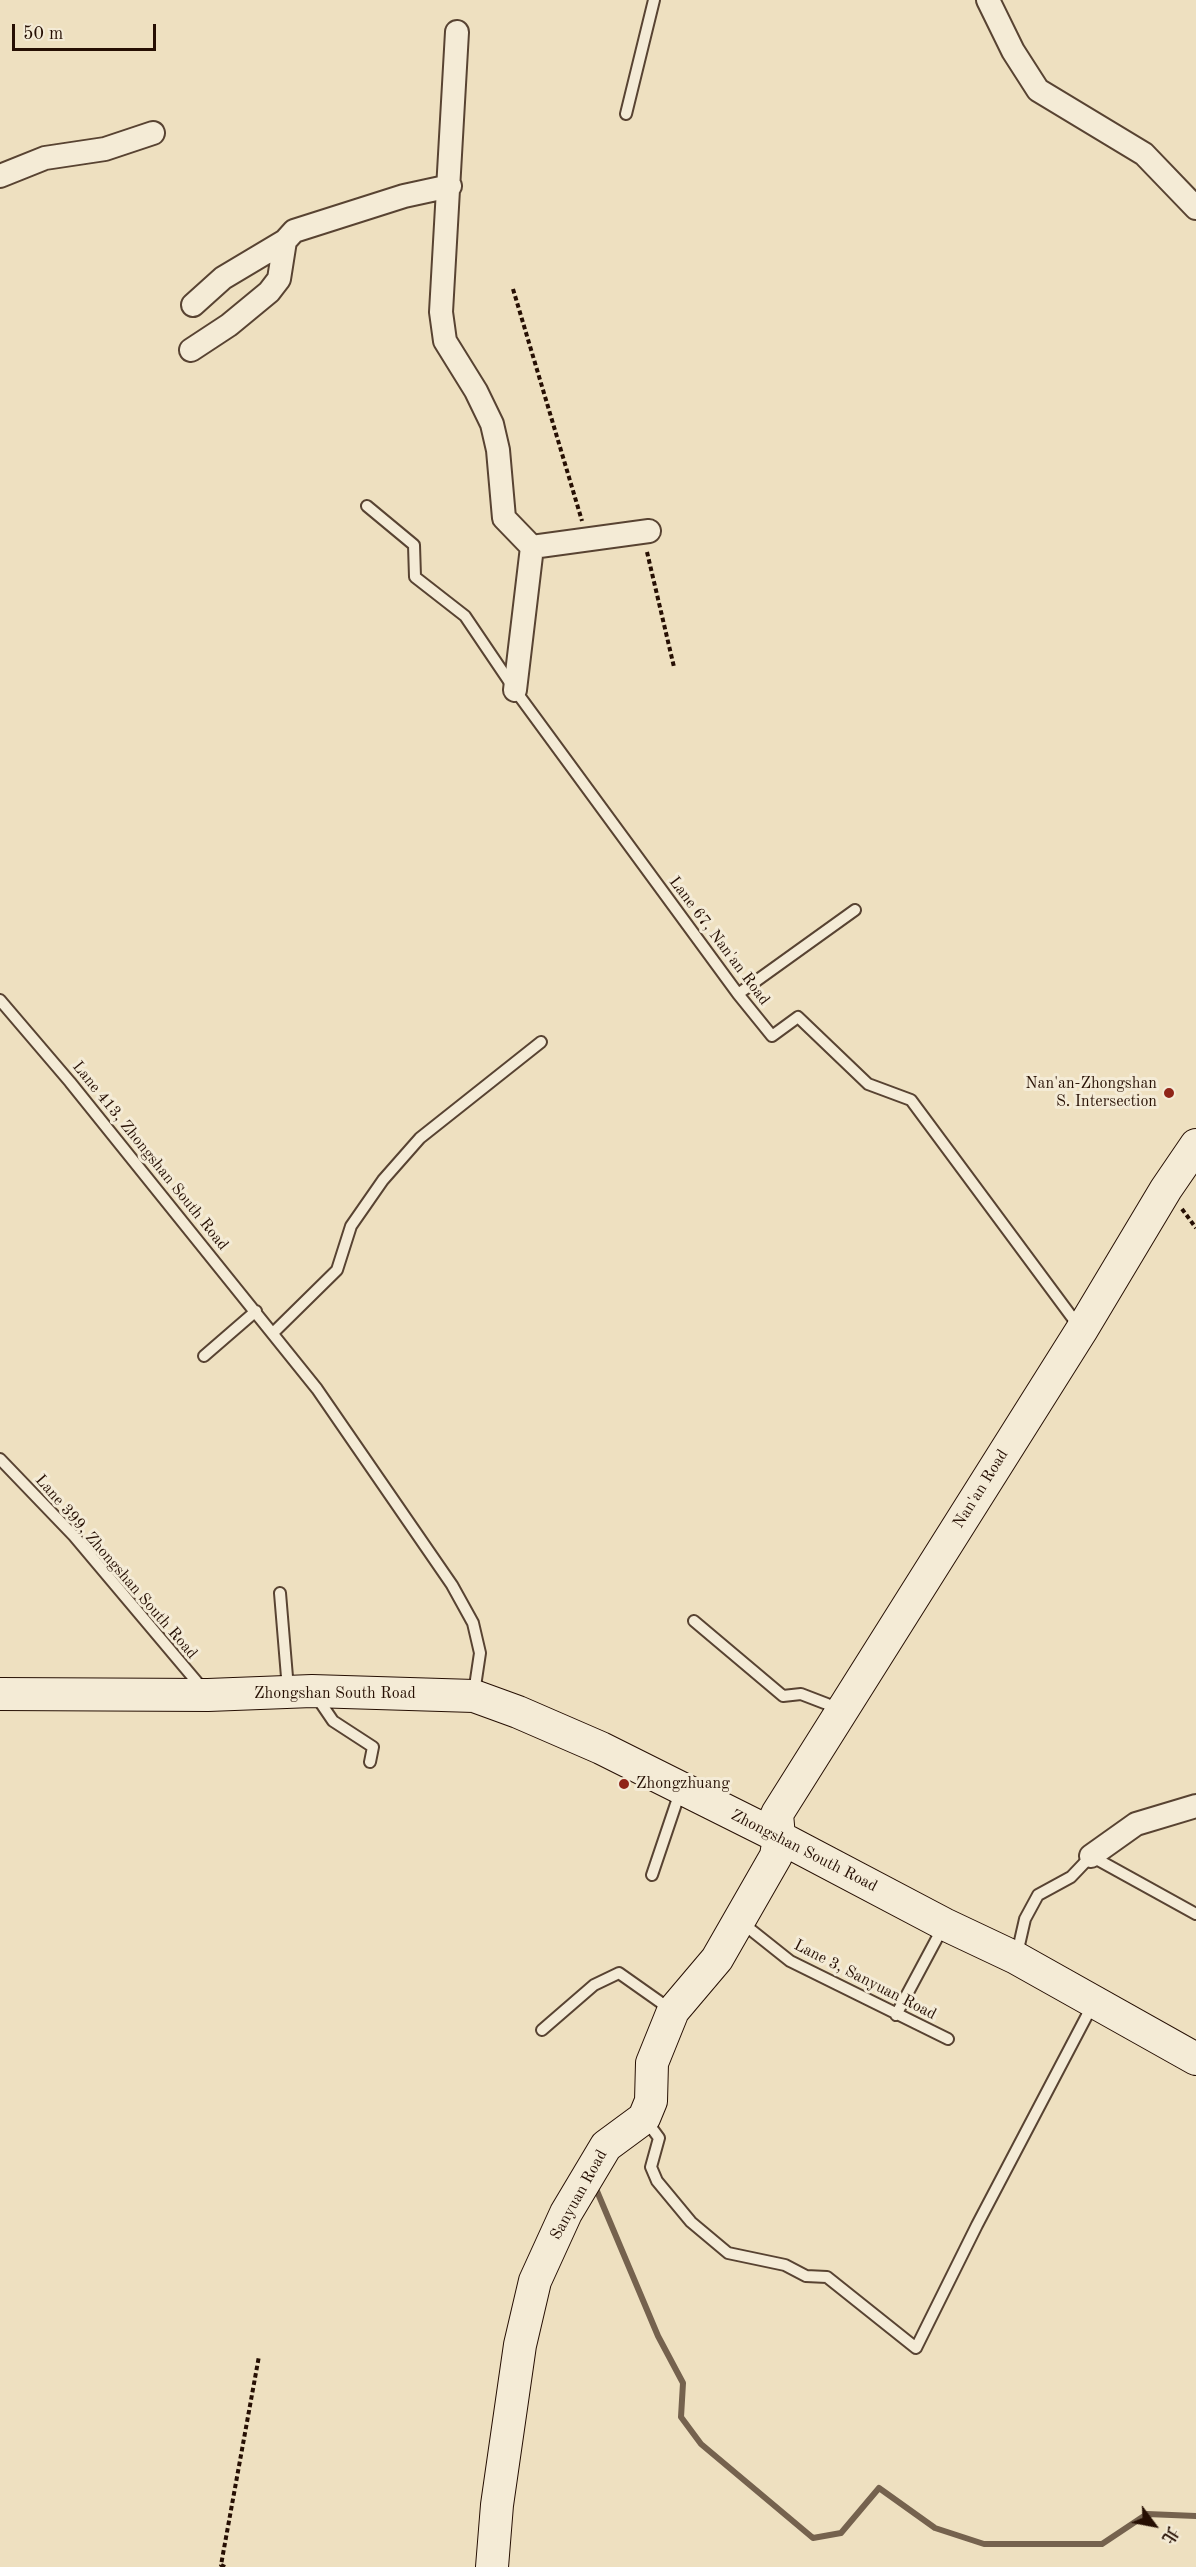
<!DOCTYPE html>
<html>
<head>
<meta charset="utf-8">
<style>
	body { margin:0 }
	#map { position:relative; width:1196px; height:2567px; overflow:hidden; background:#eee0c0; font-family:"Old Standard TT","Noto Serif TC",serif }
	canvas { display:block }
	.north { position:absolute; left:1124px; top:2495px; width:60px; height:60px; -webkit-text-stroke:4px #f4ebd6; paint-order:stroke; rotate:122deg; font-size:16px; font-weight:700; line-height:24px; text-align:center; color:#260f03 }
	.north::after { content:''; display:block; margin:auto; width:21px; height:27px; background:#260f03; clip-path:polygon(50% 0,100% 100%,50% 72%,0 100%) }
	.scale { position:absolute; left:12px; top:24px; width:144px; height:27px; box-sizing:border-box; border:3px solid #260f03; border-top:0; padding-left:8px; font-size:18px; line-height:21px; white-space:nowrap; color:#260f03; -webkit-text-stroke:4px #f4ebd6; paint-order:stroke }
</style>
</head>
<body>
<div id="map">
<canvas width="1196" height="2567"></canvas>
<div class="north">北</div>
<div class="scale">50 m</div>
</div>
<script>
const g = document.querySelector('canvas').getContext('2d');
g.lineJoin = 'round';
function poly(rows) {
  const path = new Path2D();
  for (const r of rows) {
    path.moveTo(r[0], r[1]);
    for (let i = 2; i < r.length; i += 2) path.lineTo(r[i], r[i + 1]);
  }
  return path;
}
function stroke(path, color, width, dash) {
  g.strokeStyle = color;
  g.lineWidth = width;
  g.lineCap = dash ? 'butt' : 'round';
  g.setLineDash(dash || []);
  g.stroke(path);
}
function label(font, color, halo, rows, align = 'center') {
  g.font = font + ' "Old Standard TT",serif';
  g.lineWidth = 6;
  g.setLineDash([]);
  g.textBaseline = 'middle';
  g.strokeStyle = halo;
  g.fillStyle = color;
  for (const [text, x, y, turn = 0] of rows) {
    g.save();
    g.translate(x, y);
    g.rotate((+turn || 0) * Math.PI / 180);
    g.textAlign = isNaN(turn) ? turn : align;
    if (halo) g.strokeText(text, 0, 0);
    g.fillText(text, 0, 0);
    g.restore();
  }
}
const stream = poly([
	[594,2184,658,2336,683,2383,681,2417,701,2444,813,2538,841,2533,879,2488,935,2528,984,2544,1102,2544,1147,2514,1196,2516]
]);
const path = poly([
	[513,289,582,521],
	[647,552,674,667],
	[1182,1209,1196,1228],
	[225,2567,221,2565,259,2356]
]);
const lane = poly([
	[626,114,654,0],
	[367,506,414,545,415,577,465,616,515,690,738,994,772,1036,798,1017,868,1084,911,1100,1080,1328],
	[738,994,855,910],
	[0,1000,70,1082,317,1389,452,1585,473,1623,480,1653,474,1693],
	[273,1333,337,1270,351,1226,383,1180,420,1138,541,1042],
	[204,1356,256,1311],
	[0,1459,74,1536,202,1688],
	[280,1593,288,1689],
	[694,1621,783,1696,801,1694,840,1709],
	[316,1696,333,1721,373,1747,370,1762],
	[652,1875,680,1792],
	[741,1922,790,1961,948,2039],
	[1017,1954,1025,1919,1038,1895,1071,1877,1091,1856,1196,1914],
	[896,2015,943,1927],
	[542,2030,594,1985,619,1973,670,2009],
	[645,2119,659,2138,651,2167,657,2181,691,2222,728,2253,785,2265,806,2276,827,2277,916,2348,977,2225,1093,2004]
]);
const street = poly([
	[988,0,1013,51,1038,90,1144,154,1196,208],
	[457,32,441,312,445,341,476,391,492,424,498,450,504,518,532,547,649,531],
	[0,176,45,158,105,149,153,133],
	[193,305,223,278,285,241],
	[191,350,229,325,269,292,279,279,285,241,294,231,404,196,450,186],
	[515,690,532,547],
	[1091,1856,1136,1824,1196,1806]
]);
const secondary = poly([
	[0,1694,208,1695,312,1691,474,1696,518,1712,601,1748,779,1837,944,1924,1016,1958,1196,2059],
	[492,2567,497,2505,520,2345,535,2281,566,2213,606,2146,644,2118,651,2101,652,2063,673,2011,717,1959,776,1856,779,1837,777,1814,1081,1331,1166,1189,1196,1145]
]);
const markers = [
	[1169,1093,6,"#8f2418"],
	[624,1784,6,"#8f2418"]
];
const streetNames = [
	["Lane 67, Nan'an Road",719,941,53],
	["Lane 413, Zhongshan South Road",150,1156,51],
	["Nan'an Road",981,1489,-58],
	["Lane 399, Zhongshan South Road",116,1567,49],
	["Zhongshan South Road",335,1694],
	["Zhongshan South Road",804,1851,27],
	["Lane 3, Sanyuan Road",865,1980,27],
	["Sanyuan Road",579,2195,-61]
];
const poiNames = [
	["Nan'an-Zhongshan",1157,1084],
	["S. Intersection",1157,1102],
	["Zhongzhuang",636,1784,"left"]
];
stroke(stream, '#75624e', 6);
stroke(lane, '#584332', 14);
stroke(street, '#584332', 26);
stroke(secondary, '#260f03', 34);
stroke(path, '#260f03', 4, [4.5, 3]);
stroke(lane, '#f4ebd6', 10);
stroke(street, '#f4ebd6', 22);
stroke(secondary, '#f4ebd6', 32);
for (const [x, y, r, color] of markers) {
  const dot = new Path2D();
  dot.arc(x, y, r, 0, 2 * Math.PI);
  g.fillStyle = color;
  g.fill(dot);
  stroke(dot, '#f4ebd6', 2);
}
label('16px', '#260f03', '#f4ebd6', streetNames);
label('16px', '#260f03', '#f4ebd6', poiNames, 'right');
</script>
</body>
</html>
